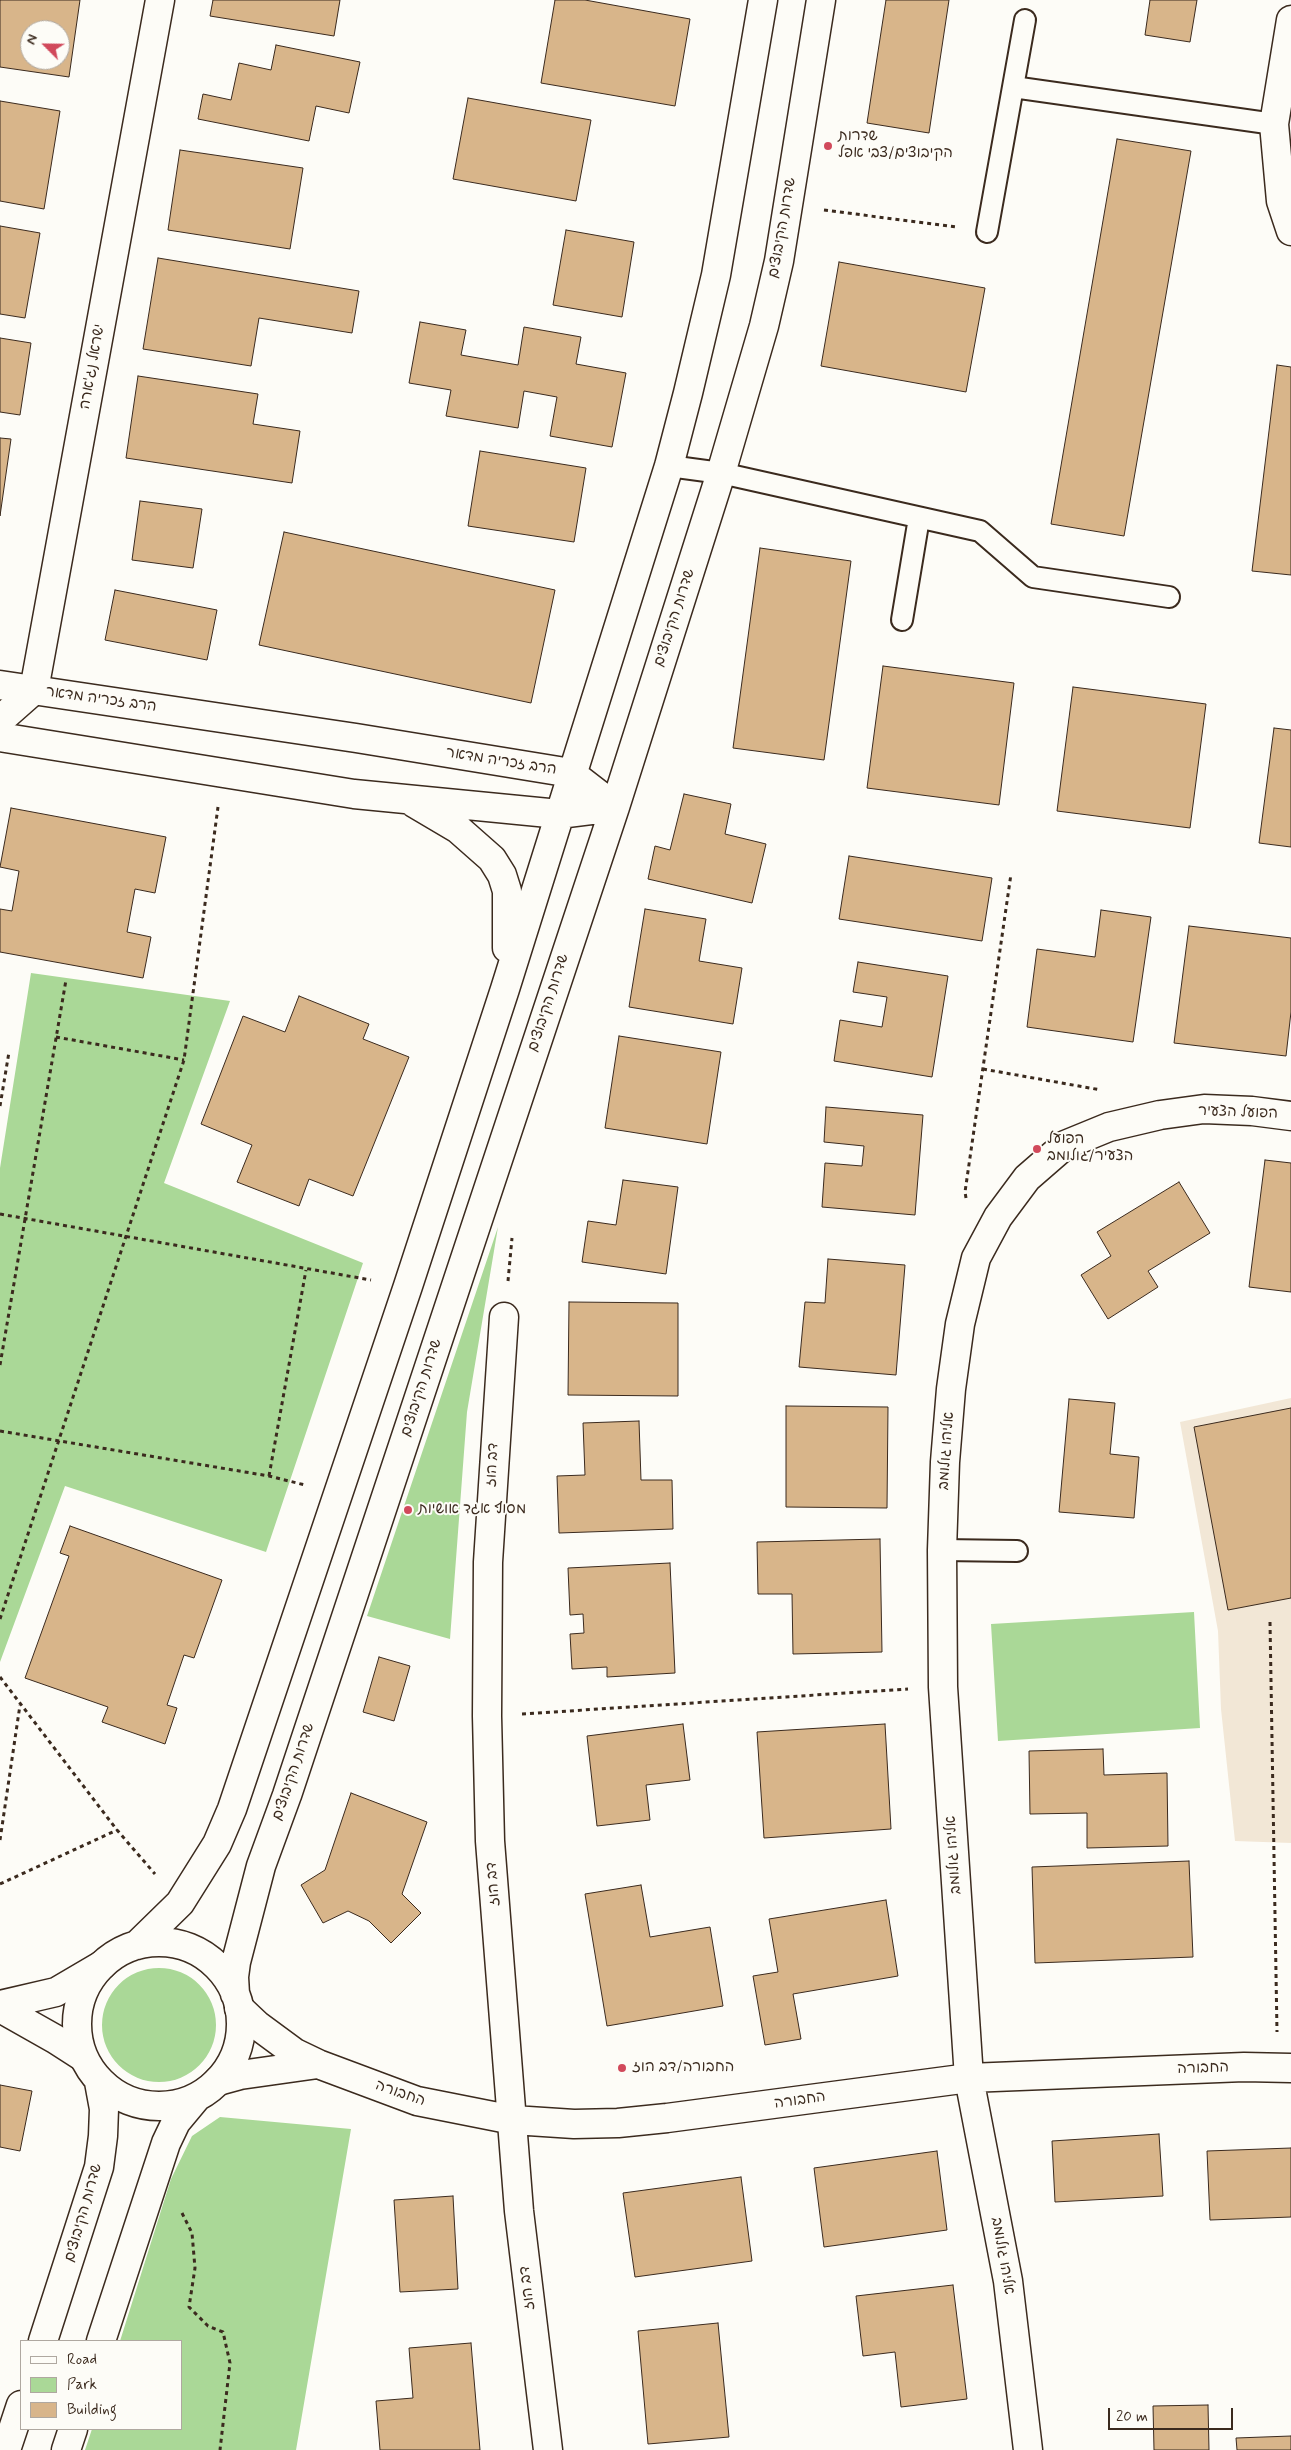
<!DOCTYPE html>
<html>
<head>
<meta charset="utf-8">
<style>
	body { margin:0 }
	#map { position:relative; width:1291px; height:2450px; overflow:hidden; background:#fdfcf7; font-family:Mynerve,sans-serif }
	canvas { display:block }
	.legend { position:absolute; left:20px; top:2340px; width:162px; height:90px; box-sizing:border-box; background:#fdfcf7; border:1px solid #afa8a0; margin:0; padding:6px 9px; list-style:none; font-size:15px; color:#3b2a1e }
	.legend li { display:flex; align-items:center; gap:10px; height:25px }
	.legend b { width:25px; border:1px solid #afa8a0 }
	.north { position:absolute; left:20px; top:20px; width:50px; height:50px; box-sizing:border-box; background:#fdfcf7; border:1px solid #afa8a0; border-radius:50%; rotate:293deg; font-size:14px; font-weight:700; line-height:20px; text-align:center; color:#3b2a1e }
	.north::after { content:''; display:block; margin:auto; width:18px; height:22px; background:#d1495b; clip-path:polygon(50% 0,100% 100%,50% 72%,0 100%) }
	.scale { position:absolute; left:1108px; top:2408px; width:125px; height:22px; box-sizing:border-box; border:2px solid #3b2a1e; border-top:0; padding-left:6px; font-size:15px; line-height:18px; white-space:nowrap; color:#3b2a1e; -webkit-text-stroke:4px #fdfcf7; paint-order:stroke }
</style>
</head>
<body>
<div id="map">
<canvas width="1291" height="2450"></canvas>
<ul class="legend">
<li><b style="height:6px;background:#fdfcf7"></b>Road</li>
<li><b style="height:14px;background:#aad897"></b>Park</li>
<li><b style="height:14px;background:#d8b58a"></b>Building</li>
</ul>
<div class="north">N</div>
<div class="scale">20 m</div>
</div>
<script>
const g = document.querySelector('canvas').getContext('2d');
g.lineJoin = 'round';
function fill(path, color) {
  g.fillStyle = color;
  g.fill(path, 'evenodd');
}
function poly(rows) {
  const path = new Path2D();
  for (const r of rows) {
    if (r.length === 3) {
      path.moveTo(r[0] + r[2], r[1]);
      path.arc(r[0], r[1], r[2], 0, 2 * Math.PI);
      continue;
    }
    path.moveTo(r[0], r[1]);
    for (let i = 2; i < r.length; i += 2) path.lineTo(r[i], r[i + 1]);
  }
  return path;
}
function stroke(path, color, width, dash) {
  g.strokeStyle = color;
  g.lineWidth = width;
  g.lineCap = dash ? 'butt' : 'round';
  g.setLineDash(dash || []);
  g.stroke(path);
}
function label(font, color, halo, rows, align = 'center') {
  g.font = font + ' Mynerve,"Playpen Sans Hebrew",sans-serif';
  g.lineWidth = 4;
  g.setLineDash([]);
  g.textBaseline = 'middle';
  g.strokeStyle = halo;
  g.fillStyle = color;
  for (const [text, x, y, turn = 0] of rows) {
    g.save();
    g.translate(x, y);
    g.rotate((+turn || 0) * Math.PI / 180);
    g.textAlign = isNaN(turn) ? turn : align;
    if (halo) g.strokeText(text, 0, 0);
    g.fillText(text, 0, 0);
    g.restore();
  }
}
const built = poly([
	[1291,1398,1291,1843,1235,1841,1221,1709,1218,1631,1180,1422]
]);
const green = poly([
	[31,973,230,1001,164,1183,363,1263,266,1552,65,1486,0,1662,0,1168],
	[498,1227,467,1412,450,1639,367,1616],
	[1194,1612,1200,1728,998,1741,991,1624],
	[159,2025,57],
	[220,2117,351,2129,296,2450,85,2450,92,2429,181,2429,181,2341,120,2341,171,2179,192,2136]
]);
const building = poly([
	[0,0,80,0,69,77,0,67,0,0],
	[30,30,60,30,60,60,30,60,30,30],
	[213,0,340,0,334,36,210,16,213,0],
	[555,0,585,0,690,19,675,106,541,83,555,0],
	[886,0,949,0,929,133,867,123,886,0],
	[1150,0,1197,0,1190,42,1145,35,1150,0],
	[276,45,360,62,349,113,316,106,309,141,198,119,203,94,231,100,239,63,271,70,276,45],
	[468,98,591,120,576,201,453,179,468,98],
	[0,101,60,111,44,209,0,201,0,101],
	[1117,139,1191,151,1124,536,1051,524,1117,139],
	[180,150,303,168,290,249,168,230,180,150],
	[0,226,40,233,25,318,0,314,0,226],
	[566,230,634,242,622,317,553,305,566,230],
	[158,258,359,291,352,333,259,318,251,366,143,349,158,258],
	[839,262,985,288,966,392,821,366,839,262],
	[420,322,466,330,461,355,518,365,524,327,581,337,576,364,626,373,612,447,550,436,557,397,524,391,518,428,446,416,451,390,409,383,420,322],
	[0,338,31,343,20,415,0,412,0,338],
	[1277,365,1291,367,1291,575,1252,571,1277,365],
	[138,376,258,394,253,424,300,431,292,483,126,458,138,376],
	[0,438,11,439,0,516,0,438],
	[480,451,586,468,574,542,468,526,480,451],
	[140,501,202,509,193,568,132,560,140,501],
	[284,532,555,590,531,703,259,645,284,532],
	[760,548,851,561,824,760,733,748,760,548],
	[115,590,217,610,207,660,105,640,115,590],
	[883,666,1014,683,999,805,867,788,883,666],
	[1073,687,1206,704,1190,828,1057,811,1073,687],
	[1274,728,1291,730,1291,847,1259,843,1274,728],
	[684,794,731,804,725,834,766,844,752,903,648,879,655,846,670,850,684,794],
	[11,808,166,837,155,893,135,889,127,932,151,937,143,978,0,952,0,909,12,911,19,871,0,867,11,808],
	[849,856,992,878,982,941,839,919,849,856],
	[645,909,706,919,699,961,742,968,733,1024,629,1007,645,909],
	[1101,910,1151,917,1133,1042,1027,1027,1037,949,1095,957,1101,910],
	[1189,926,1291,938,1291,1012,1286,1056,1174,1043,1189,926],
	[858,962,948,976,932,1077,834,1061,840,1020,882,1027,887,997,853,992,858,962],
	[299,996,369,1024,363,1039,409,1057,353,1196,309,1179,299,1206,237,1182,252,1145,201,1124,243,1016,285,1032,299,996],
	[619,1036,721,1052,707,1144,605,1128,619,1036],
	[826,1107,923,1115,915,1215,822,1207,825,1163,862,1166,864,1146,824,1142,826,1107],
	[1265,1160,1291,1163,1291,1292,1249,1287,1265,1160],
	[623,1180,678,1187,666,1274,582,1262,588,1221,616,1225,623,1180],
	[1179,1182,1210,1233,1148,1271,1158,1287,1108,1319,1081,1275,1111,1256,1097,1232,1179,1182],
	[828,1259,905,1265,896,1375,799,1367,805,1302,825,1303,828,1259],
	[569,1302,678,1303,678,1396,568,1395,569,1302],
	[1069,1399,1115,1403,1110,1454,1139,1457,1134,1518,1059,1512,1069,1399],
	[786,1406,888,1407,887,1508,786,1507,786,1406],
	[1291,1408,1291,1598,1228,1610,1194,1427,1291,1408],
	[639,1421,641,1480,672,1480,673,1529,559,1533,557,1476,585,1475,583,1423,639,1421],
	[70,1526,222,1580,194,1658,184,1655,167,1705,177,1708,165,1744,102,1722,108,1707,25,1678,69,1556,60,1553,70,1526],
	[880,1539,882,1652,793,1654,792,1594,758,1594,757,1542,880,1539],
	[670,1563,675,1673,607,1677,607,1667,572,1669,570,1634,584,1633,583,1614,570,1615,568,1568,670,1563],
	[379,1657,410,1666,394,1721,363,1712,379,1657],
	[683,1724,690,1780,646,1785,650,1820,597,1826,587,1736,683,1724],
	[885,1724,891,1829,764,1838,757,1732,885,1724],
	[1103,1749,1104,1775,1167,1773,1168,1846,1087,1848,1087,1813,1030,1814,1029,1751,1103,1749],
	[351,1793,427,1822,402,1894,421,1913,391,1943,369,1921,348,1911,323,1923,301,1885,325,1870,351,1793],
	[1189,1861,1193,1957,1035,1963,1032,1867,1189,1861],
	[641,1885,650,1937,710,1927,723,2006,607,2026,585,1894,641,1885],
	[886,1900,898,1976,793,1994,801,2039,765,2045,753,1976,778,1972,769,1919,886,1900],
	[0,2085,32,2091,20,2151,0,2147,0,2085],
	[1159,2134,1163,2196,1055,2202,1052,2141,1159,2134],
	[1291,2148,1291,2217,1210,2220,1207,2151,1291,2148],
	[937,2151,947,2230,824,2247,814,2168,937,2151],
	[741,2177,752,2261,635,2277,623,2193,741,2177],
	[453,2196,458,2289,400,2292,394,2200,453,2196],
	[953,2285,967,2399,901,2407,895,2352,863,2356,856,2296,953,2285],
	[718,2323,729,2437,648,2444,638,2331,718,2323],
	[471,2343,480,2450,380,2450,376,2401,413,2398,409,2348,471,2343],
	[1208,2405,1209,2450,1154,2450,1153,2406,1208,2405],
	[1291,2436,1291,2450,1237,2450,1236,2438,1291,2436]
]);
const path = poly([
	[824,210,956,227],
	[56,1037,184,1060],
	[983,1069,1101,1090],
	[0,1106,9,1052],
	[966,1198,965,1192,1011,874],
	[0,1214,371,1280],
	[508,1281,512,1238],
	[0,1365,66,980],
	[0,1431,269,1476,305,1485],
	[269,1476,306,1270],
	[0,1619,184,1060,218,807],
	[1270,1622,1277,2032],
	[0,1677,117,1830,155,1874],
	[522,1714,908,1689],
	[0,1840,20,1705],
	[0,1884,117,1830],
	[182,2213,192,2233,195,2268,189,2307,208,2326,223,2332,230,2363,220,2450]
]);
const service = poly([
	[1013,87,1274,124],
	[987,232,1025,20],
	[669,466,721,473,980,531,1033,577,1169,597],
	[902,620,919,518],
	[942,1550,1017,1551]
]);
const minor = poly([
	[1291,20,1274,124,1281,201,1291,231],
	[0,720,34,690,160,0],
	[504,1317,488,1562,487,1716,490,1841,519,2211,548,2450],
	[0,2005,56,1992,102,1965],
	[0,2008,55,2039,83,2057],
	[239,2008,257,2025,295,2053,318,2064,417,2101,513,2120,574,2124,618,2123,667,2118,969,2078,1244,2067,1291,2068],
	[218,2081,240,2075,318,2064],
	[1028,2450,1008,2281,969,2078,943,1687,942,1550,945,1462,951,1389,960,1324,976,1258,998,1217,1027,1178,1065,1145,1109,1127,1160,1115,1204,1109,1252,1111,1291,1116]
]);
const tertiary = poly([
	[0,685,356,738,571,773,615,807],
	[0,737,354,794,559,814,615,807],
	[414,803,458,829,492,859,502,875,507,891,507,948],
	[159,2024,82],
	[137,1945,180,1903,217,1844,232,1809,408,1286,505,989,669,466,688,393,716,275,763,0],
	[235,1994,234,1977,236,1962,261,1866,287,1795,615,807,721,473,764,326,779,261,821,0],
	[43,2341,99,2167,103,2136,104,2109,99,2082],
	[101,2341,166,2143,176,2122,196,2098],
	[6,2450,21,2405],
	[66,2450,73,2429]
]);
const markers = [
	[828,146,5,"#d1495b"],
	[1037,1149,5,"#d1495b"],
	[408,1510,5,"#d1495b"],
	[622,2068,5,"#d1495b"]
];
const poiNames = [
	["שדרות",838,137],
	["הקיבוצים/צבי אפל",838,154],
	["הפועל",1047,1140],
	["הצעיר/גולומב",1047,1157],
	["מסוף אגד אושיות",418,1510],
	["החבורה/דב הוז",632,2068]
];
const streetNames = [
	["שדרות הקיבוצים",783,228,-80],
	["ישראל נג'ארה",93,367,-80],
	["שדרות הקיבוצים",675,618,-72],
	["הרב זכריה מדאר",101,700,8],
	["הרב זכריה מדאר",501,762,9],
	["שדרות הקיבוצים",549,1003,-72],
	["הפועל הצעיר",1238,1113,2],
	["שדרות הקיבוצים",422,1388,-72],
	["אליהו גולומב",947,1451,-86],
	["דב הוז",493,1465,-87],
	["שדרות הקיבוצים",294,1772,-71],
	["אליהו גולומב",954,1855,-94],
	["דב הוז",494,1884,-95],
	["החבורה",1203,2069,-2],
	["החבורה",400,2094,19],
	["החבורה",800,2101,-8],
	["שדרות הקיבוצים",84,2213,-74],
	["אליהו גולומב",1002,2256,80],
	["דב הוז",528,2288,-97]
];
fill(built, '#f2e7d6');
fill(green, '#aad897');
fill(building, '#d8b58a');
stroke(building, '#3b2a1e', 1);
stroke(service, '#3b2a1e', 24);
stroke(minor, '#3b2a1e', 31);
stroke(tertiary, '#3b2a1e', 31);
stroke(path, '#3b2a1e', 3, [4, 4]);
stroke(service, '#fdfcf7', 20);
stroke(minor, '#fdfcf7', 28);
stroke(tertiary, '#fdfcf7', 28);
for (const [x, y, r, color] of markers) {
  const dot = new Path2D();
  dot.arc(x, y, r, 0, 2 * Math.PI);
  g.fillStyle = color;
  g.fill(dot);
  stroke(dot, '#fdfcf7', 2);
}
label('15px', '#3b2a1e', '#fdfcf7', poiNames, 'left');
label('15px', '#3b2a1e', '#fdfcf7', streetNames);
</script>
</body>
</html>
